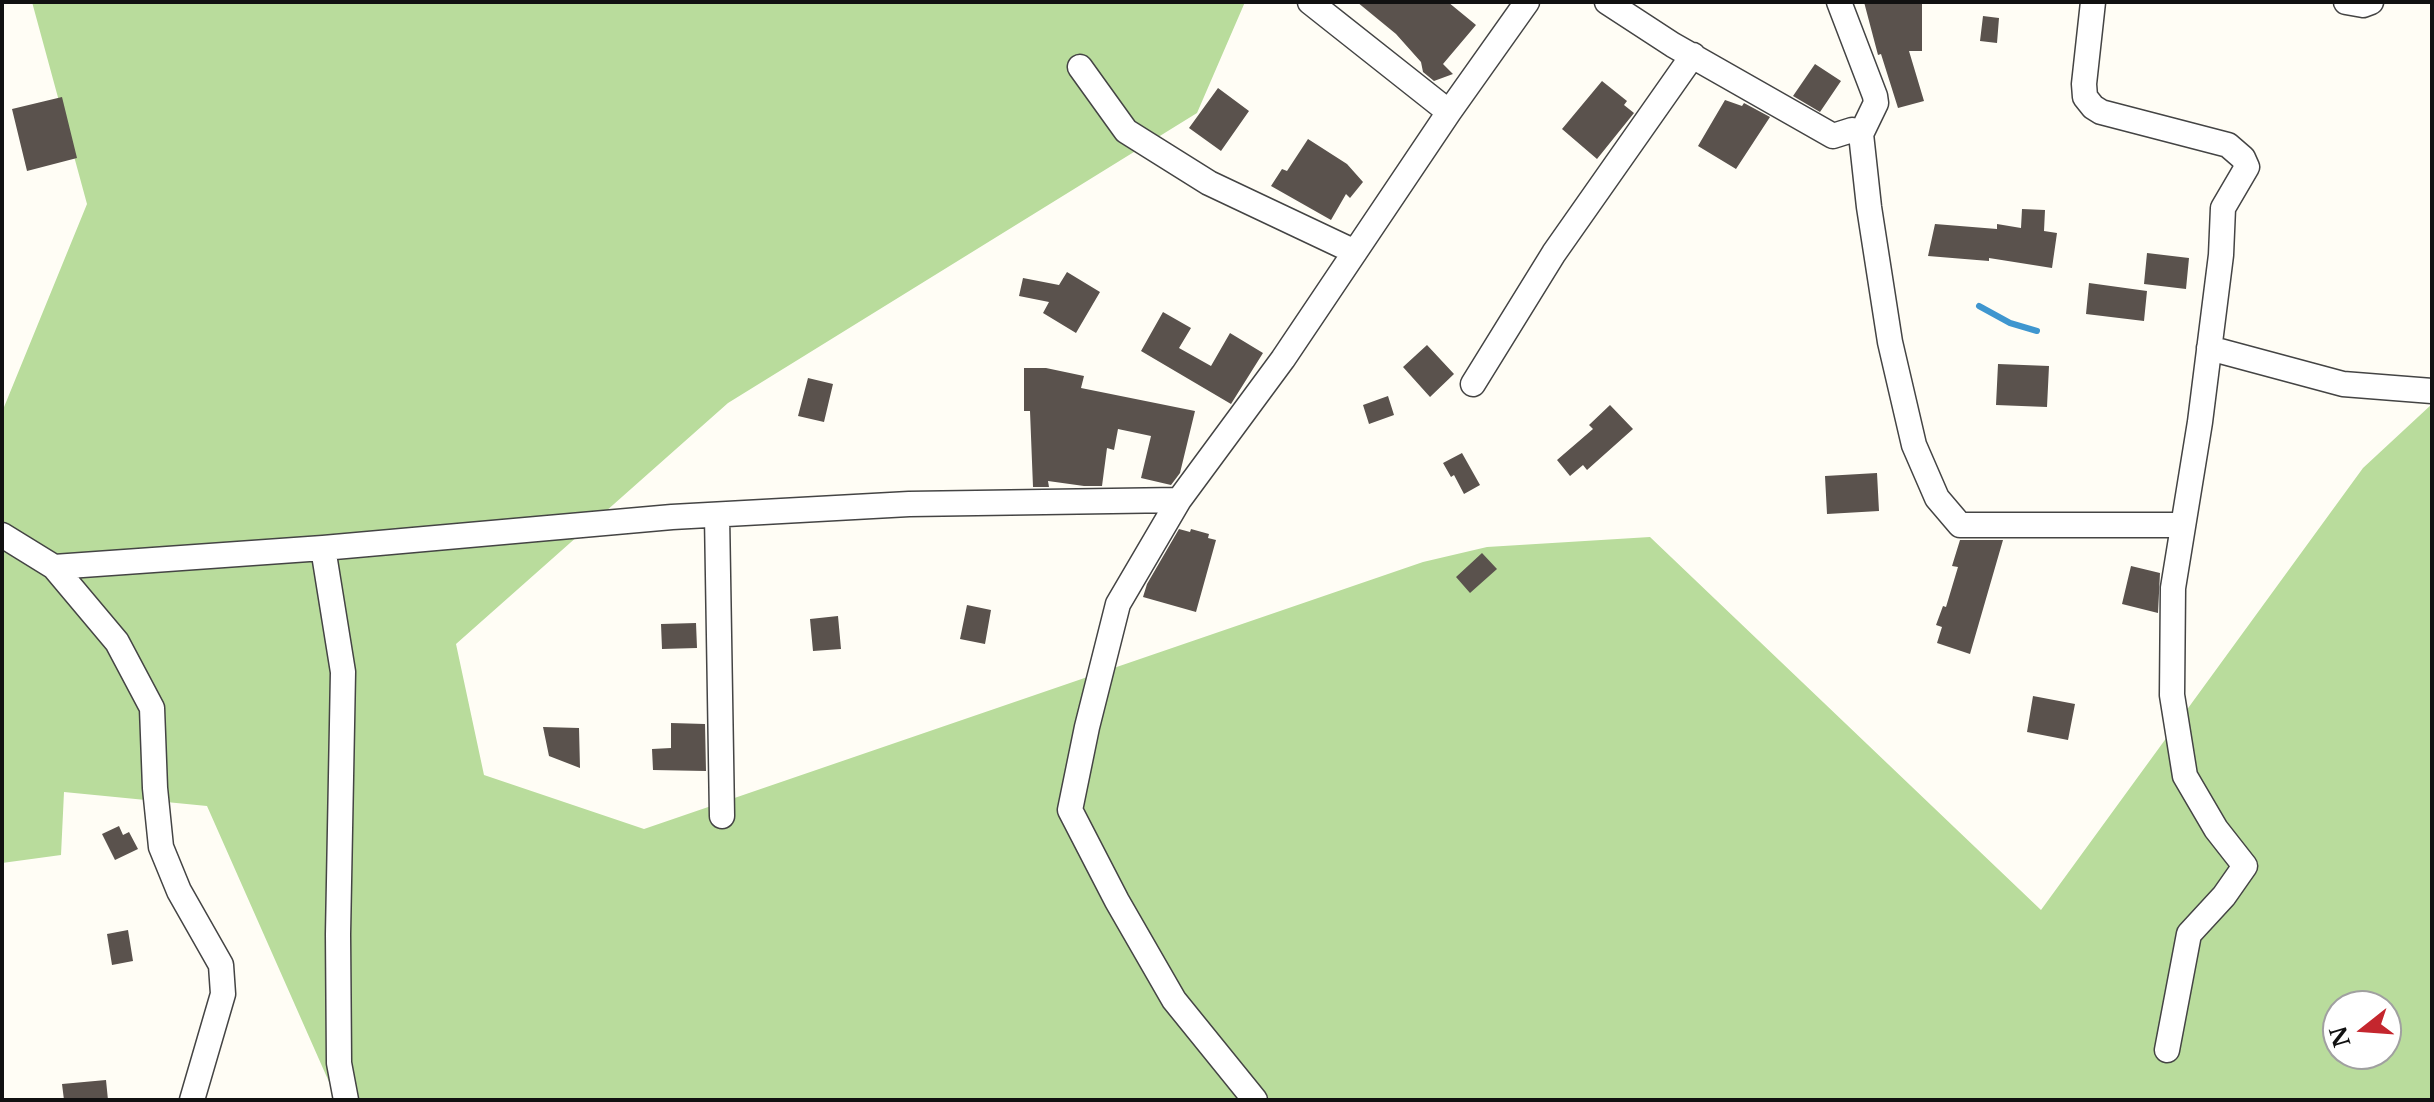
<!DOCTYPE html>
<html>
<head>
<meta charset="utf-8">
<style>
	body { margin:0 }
	#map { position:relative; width:2434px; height:1102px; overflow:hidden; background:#fffdf5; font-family:"Libre Baskerville",serif }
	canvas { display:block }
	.frame { position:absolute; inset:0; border:4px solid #111; pointer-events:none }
	.north { position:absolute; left:2322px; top:990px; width:80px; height:80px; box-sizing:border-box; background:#fff; border:2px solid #a0a0a0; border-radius:50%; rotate:253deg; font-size:22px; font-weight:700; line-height:32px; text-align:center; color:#111 }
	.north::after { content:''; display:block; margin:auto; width:28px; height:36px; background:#c4262e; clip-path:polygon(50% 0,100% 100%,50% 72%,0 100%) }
</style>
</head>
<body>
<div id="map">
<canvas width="2434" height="1102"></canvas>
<div class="frame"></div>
<div class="north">N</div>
</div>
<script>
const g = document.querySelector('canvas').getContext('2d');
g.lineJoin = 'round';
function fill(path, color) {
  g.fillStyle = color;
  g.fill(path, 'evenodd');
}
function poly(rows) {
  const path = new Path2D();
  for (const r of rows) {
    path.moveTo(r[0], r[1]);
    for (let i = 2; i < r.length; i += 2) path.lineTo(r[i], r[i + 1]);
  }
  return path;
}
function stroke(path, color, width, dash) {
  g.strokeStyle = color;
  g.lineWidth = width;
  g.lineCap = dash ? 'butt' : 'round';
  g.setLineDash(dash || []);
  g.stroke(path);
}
const forest = poly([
	[32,2,1245,2,1197,113,728,403,456,644,484,775,644,829,1423,562,1487,547,1650,537,2041,910,2363,468,2432,404,2432,1100,337,1100,207,806,64,792,61,855,2,863,2,412,87,204],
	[2338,1006,2386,1006,2386,1054,2338,1054]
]);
const stream = poly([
	[1979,306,2010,323,2037,331]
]);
const building = poly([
	[1357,2,1448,2,1476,25,1443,64,1453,74,1434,81,1423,72,1421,62,1396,34],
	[1864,2,1922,2,1922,51,1909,51,1924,101,1898,108,1881,54,1878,55],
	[1983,16,1999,18,1997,43,1980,41],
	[1815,64,1841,81,1820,112,1793,96],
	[1602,81,1627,101,1624,105,1634,113,1597,159,1562,129],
	[1218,88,1249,111,1221,151,1189,128],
	[62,97,77,158,27,171,12,109],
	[1725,100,1742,106,1744,103,1770,117,1736,169,1698,146],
	[1308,139,1347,164,1363,182,1350,198,1346,194,1331,220,1271,186,1282,169,1287,171],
	[2022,209,2045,210,2044,231,2057,233,2052,268,1989,258,1989,261,1928,256,1935,224,1997,229,1997,224,2021,228],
	[2147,253,2189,258,2186,289,2144,284],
	[1067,272,1100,292,1076,333,1043,313,1049,302,1019,296,1023,278,1059,285],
	[2089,283,2147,291,2144,321,2086,314],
	[1163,312,1191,328,1179,348,1211,366,1230,333,1263,353,1231,404,1141,351],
	[1427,345,1454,374,1430,397,1403,367],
	[1998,364,2049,366,2047,407,1996,405],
	[1024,368,1046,368,1084,376,1081,388,1195,411,1180,473,1171,485,1141,478,1151,436,1118,429,1114,450,1107,448,1102,486,1084,486,1048,481,1049,487,1033,487,1030,411,1024,411],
	[808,378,833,384,824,422,798,416],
	[1388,396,1394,415,1369,424,1363,405],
	[1610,405,1633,429,1587,470,1583,465,1570,476,1557,460,1593,429,1589,425],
	[1462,453,1480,485,1464,494,1454,475,1451,477,1443,463],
	[1877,473,1879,511,1827,514,1825,476],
	[1179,529,1190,532,1191,529,1209,534,1208,538,1216,540,1196,612,1143,597,1147,584],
	[1960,540,2003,540,1970,654,1937,643,1942,627,1936,625,1943,606,1946,607,1958,567,1952,566],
	[1482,553,1497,569,1470,593,1456,577],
	[2131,566,2160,573,2158,613,2122,604],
	[967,605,991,610,985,644,960,639],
	[838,616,841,649,813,651,810,619],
	[696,623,697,648,662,649,661,624],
	[2033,696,2075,704,2068,740,2027,732],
	[671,723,705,724,706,771,653,770,652,749,671,748],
	[543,727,579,728,580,768,549,756],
	[119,826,123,835,129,832,138,849,115,860,102,834],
	[128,930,133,961,112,965,107,934],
	[106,1080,108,1100,64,1100,62,1084]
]);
const minor = poly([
	[1310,2,1449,112],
	[1607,2,1673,45,1833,136,1852,130,1861,134],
	[1839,2,1875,96,1876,103,1861,134,1869,207,1890,342,1914,445,1937,498,1960,525,2183,525],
	[2093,2,2084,84,2085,97,2093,107,2101,112,2228,145,2243,158,2247,167,2223,208,2221,255,2200,422,2173,588,2172,695,2185,776,2216,829,2245,866,2224,896,2189,934,2167,1050],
	[2346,2,2363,5,2371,2],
	[1080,67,1126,131,1209,183,1355,252],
	[2209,348,2343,384,2432,391],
	[1473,384,1554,253,1693,55],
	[717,515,722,816],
	[2,535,54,567,117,642,152,708,155,788,161,847,179,891,221,965,223,994,192,1100],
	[323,548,343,672,338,934,339,1063,346,1100],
	[54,567,323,548,672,517,909,504,1179,500],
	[1255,1100,1174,1000,1117,901,1070,810,1087,727,1118,604,1179,500,1283,359,1449,112,1527,2]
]);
fill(forest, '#b9dc9c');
stroke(stream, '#3f96cf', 6);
fill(building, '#5a524d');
stroke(minor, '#444', 27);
stroke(minor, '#fff', 24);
</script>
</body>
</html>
